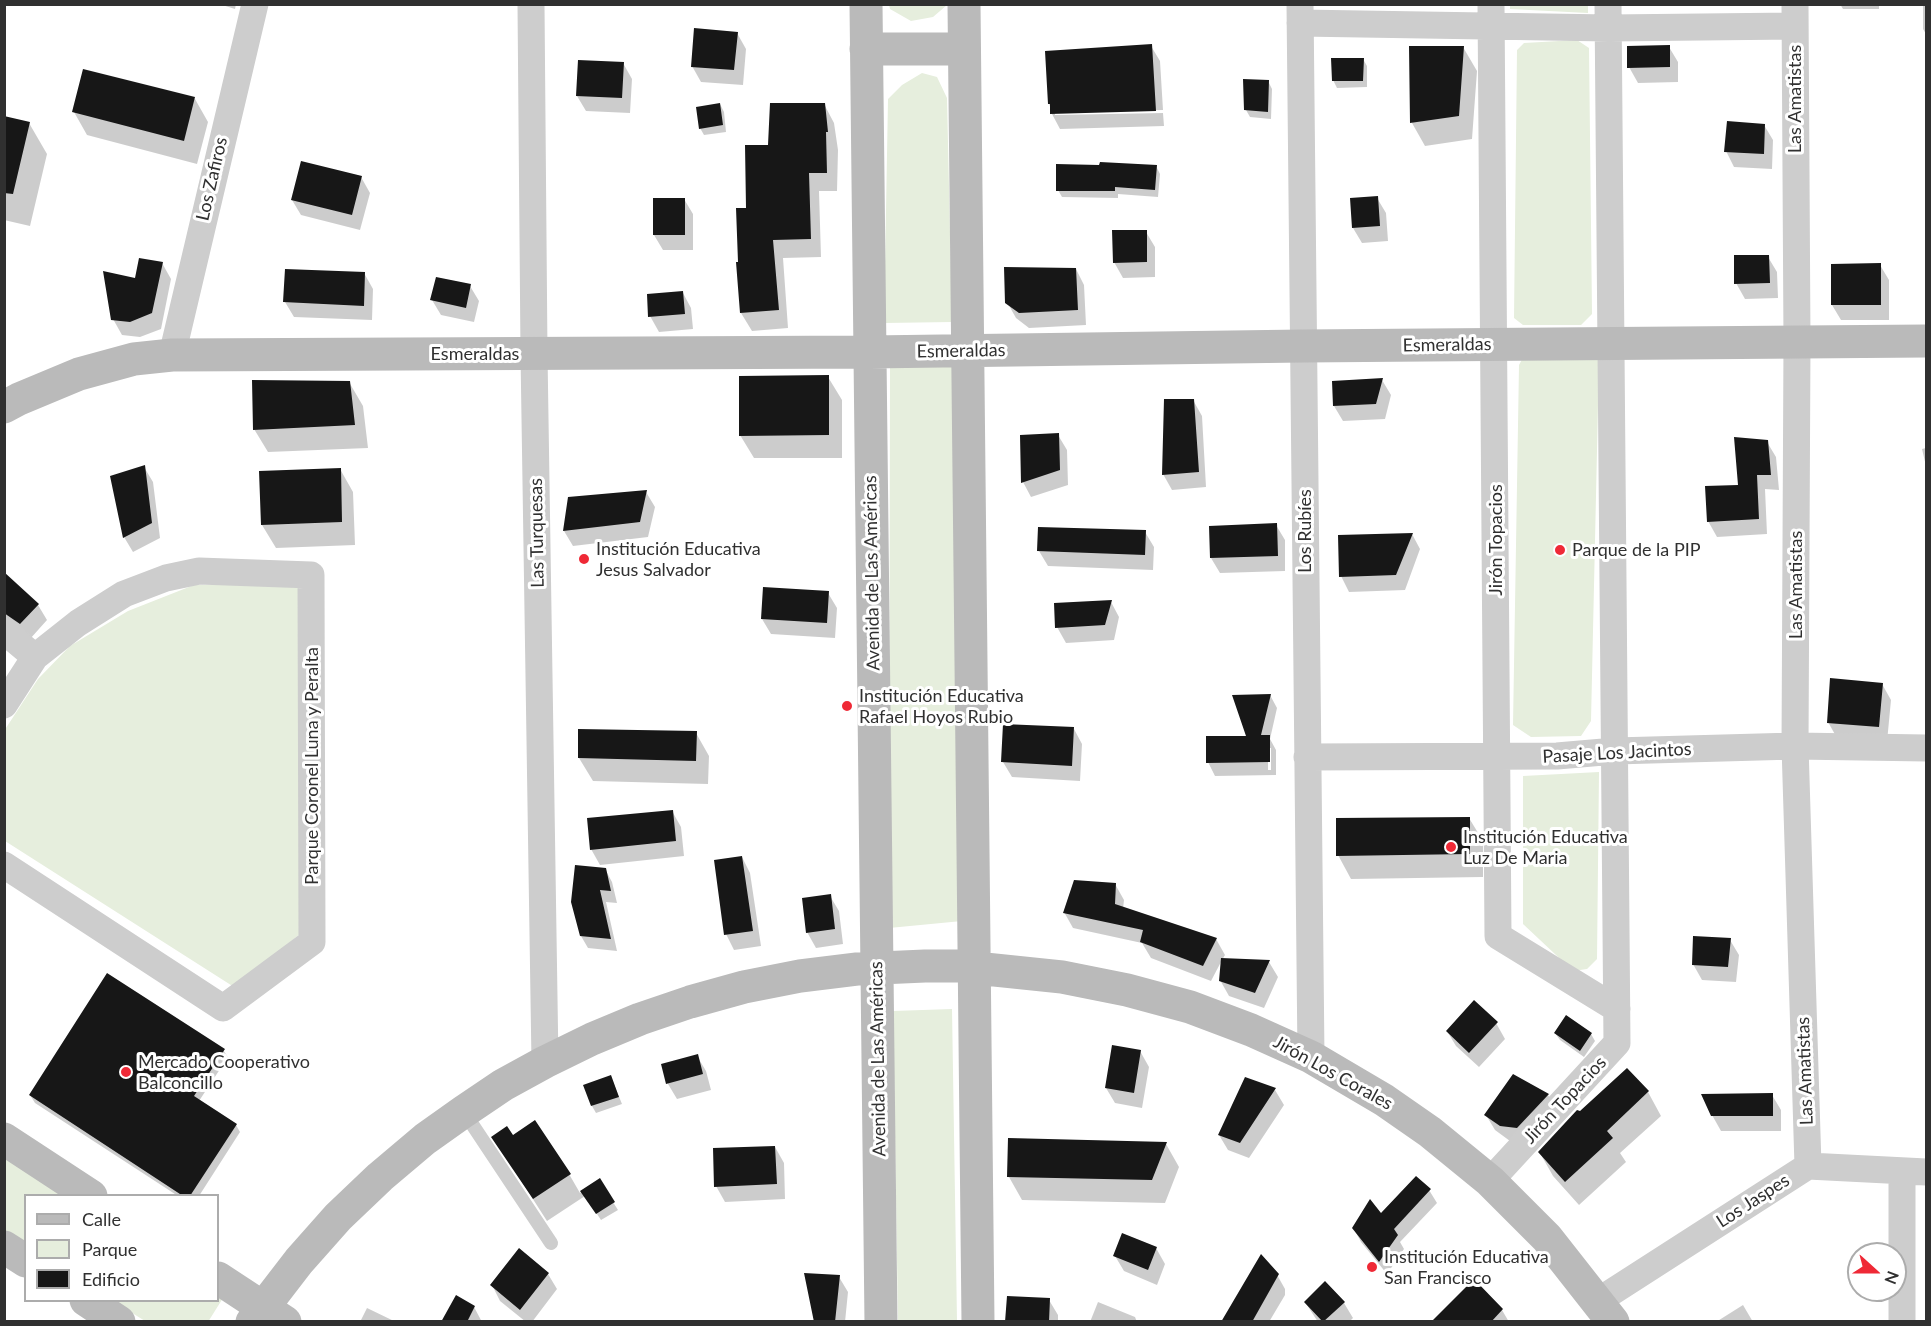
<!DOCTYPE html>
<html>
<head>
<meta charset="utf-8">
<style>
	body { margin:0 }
	#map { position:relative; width:1931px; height:1326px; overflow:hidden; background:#fff; font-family:Lato,sans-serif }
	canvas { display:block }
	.frame { position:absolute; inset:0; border:6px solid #303030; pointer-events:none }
	.legend { position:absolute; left:24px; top:1194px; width:195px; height:108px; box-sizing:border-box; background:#fff; border:2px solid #acacac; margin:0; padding:8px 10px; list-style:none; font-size:18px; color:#303030 }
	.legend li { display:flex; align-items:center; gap:12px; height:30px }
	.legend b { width:30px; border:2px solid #acacac }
	.north { position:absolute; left:1847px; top:1242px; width:60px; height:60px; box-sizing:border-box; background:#fff; border:2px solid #acacac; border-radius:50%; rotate:111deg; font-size:16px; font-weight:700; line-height:24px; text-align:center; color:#303030 }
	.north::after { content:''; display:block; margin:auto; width:21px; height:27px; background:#ef2936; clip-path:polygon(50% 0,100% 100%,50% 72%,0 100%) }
</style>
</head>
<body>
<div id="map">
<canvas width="1931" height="1326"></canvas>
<div class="frame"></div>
<ul class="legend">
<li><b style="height:8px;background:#bababa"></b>Calle</li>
<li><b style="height:16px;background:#e6eedd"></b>Parque</li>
<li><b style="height:16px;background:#171717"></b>Edificio</li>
</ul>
<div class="north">N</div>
</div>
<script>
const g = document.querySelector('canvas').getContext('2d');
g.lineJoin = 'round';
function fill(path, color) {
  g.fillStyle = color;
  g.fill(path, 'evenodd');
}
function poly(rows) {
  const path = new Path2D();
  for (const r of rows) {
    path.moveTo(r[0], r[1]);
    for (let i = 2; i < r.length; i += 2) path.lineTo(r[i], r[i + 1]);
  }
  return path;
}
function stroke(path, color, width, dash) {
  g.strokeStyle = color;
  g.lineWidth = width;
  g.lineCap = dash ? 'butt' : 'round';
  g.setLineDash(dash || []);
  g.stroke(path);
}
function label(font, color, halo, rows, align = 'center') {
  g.font = font + ' Lato,sans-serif';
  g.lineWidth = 6;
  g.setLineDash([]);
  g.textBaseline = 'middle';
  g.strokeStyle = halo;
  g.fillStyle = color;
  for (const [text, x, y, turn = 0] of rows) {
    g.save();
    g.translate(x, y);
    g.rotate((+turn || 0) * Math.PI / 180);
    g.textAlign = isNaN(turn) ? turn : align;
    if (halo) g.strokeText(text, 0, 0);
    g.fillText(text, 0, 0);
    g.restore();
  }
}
const green = poly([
	[889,5,889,4,947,5,933,17,911,21,890,9],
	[1510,5,1588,5,1588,13,1510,9],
	[1577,40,1589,48,1592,314,1581,325,1523,325,1514,318,1517,50,1524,43],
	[922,73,937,77,947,98,952,322,884,323,888,99,902,85],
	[1525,354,1588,356,1599,360,1591,721,1581,736,1531,737,1513,725,1519,365],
	[954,366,962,921,889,928,890,367],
	[299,584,300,934,234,987,5,841,4,731,38,679,70,646,128,611,194,585],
	[1599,772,1597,959,1587,969,1573,971,1523,924,1523,776],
	[952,1009,957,1321,898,1321,893,1011],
	[4,1158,63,1195,26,1196,25,1245,5,1231],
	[218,1295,223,1298,208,1322,145,1321,113,1301,218,1300]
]);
const shadow = poly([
	[219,4,236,4,235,9],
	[1209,4,1232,4,1232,6,1210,5],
	[1840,4,1879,4,1879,9,1843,9],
	[1923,4,1926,4,1926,34,1923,29],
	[737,33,746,49,743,85,701,82,692,66],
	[1151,46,1160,61,1163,110,1055,112,1055,115,1163,113,1164,126,1060,129,1052,114,1049,103],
	[1463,47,1477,71,1472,139,1425,146,1412,123],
	[1669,47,1678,62,1678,82,1638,83,1629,67],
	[1363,59,1367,66,1367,87,1337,88,1333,80],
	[623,63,632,79,630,113,586,111,577,96],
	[1268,81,1272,89,1271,119,1250,117,1246,110],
	[195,99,208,122,197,164,87,135,74,112],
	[720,104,724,112,726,132,704,135,700,128],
	[824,104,834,123,838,150,837,191,819,191,821,257,783,258,788,328,752,331,741,313,737,263,740,263,748,209,770,146],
	[4,117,29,123,47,154,30,226,4,220],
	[1764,125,1773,140,1772,169,1734,167,1726,151],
	[1156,166,1160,174,1158,197,1118,194,1118,198,1062,197,1058,190],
	[361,177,370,193,360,230,301,215,292,200],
	[1377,198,1386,213,1388,241,1362,243,1353,228],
	[684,199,693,214,693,250,663,250,654,235],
	[1146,232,1155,247,1155,277,1123,278,1114,262],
	[1768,257,1777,272,1778,298,1745,299,1736,283],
	[162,263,171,279,161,329,140,337,122,335,113,319,136,279],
	[1880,265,1889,280,1889,320,1841,320,1832,305],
	[1076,269,1084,285,1086,325,1029,328,1016,318,1007,302],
	[364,273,373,289,372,320,294,317,285,302],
	[470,286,479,301,474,322,441,315,432,300],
	[683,293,691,308,693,329,659,332,650,316],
	[828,377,842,400,842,458,754,458,740,435],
	[1382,380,1391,395,1385,419,1343,421,1334,406],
	[349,382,363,406,368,448,268,452,254,429],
	[1193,400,1202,416,1206,487,1172,490,1163,474],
	[1058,435,1067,450,1068,485,1031,497,1023,482],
	[1767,442,1776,457,1779,490,1765,489,1767,534,1717,537,1708,521,1740,486],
	[1926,448,1926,466,1922,449],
	[144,467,153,482,160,538,133,552,124,537],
	[340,469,353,492,355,545,276,548,262,525,260,473],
	[646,492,655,507,648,537,573,546,564,531,570,498],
	[1276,525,1285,540,1285,571,1220,573,1211,558],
	[1145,532,1154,547,1153,570,1048,566,1039,551],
	[1412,534,1420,549,1405,590,1349,592,1341,576],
	[4,574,38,605,47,620,30,639,4,620],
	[828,593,837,608,835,638,771,634,762,619],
	[1111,602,1119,617,1114,640,1066,643,1057,627],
	[1882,684,1891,700,1887,742,1837,738,1828,722],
	[1270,695,1277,708,1270,739,1276,750,1276,775,1215,776,1208,762,1248,737],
	[1268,748,1271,748,1271,770,1268,770],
	[1074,729,1082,744,1080,781,1012,777,1003,762],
	[696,733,709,756,708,784,593,781,579,758],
	[672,811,681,827,684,856,600,865,591,849],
	[1469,818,1483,841,1483,877,1351,879,1338,855],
	[742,857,750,873,761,946,734,950,726,934],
	[605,869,612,882,617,903,606,902,617,951,588,948,581,936],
	[1115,884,1124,900,1123,909,1216,939,1225,955,1222,960,1269,962,1278,977,1264,1008,1229,996,1220,980,1222,960,1211,981,1151,958,1142,943,1073,928,1064,912],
	[830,896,839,911,843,944,816,948,807,932],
	[1730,940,1739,955,1736,982,1702,980,1693,964],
	[1496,1023,1505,1039,1479,1067,1456,1046,1447,1031],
	[1555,1033,1591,1034,1595,1041,1584,1057,1560,1040],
	[223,1050,228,1057,199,1101,236,1125,240,1132,199,1196,178,1196,35,1103,30,1095],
	[1140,1051,1149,1067,1142,1108,1115,1103,1106,1088],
	[697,1056,706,1071,711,1090,677,1099,668,1084,663,1065],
	[611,1077,622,1104,596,1113,592,1106],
	[1275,1090,1284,1105,1249,1158,1228,1150,1219,1135],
	[1648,1092,1661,1116,1620,1153,1626,1162,1579,1205,1553,1176,1540,1153,1580,1113],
	[1548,1095,1556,1110,1510,1141,1495,1130,1486,1115],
	[1772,1095,1781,1110,1781,1131,1721,1131,1712,1115],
	[493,1137,513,1137,569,1174,580,1193,599,1180,618,1210,601,1220,585,1196,547,1221],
	[1166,1144,1179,1167,1165,1203,1022,1200,1009,1177],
	[775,1147,784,1163,785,1199,725,1202,716,1186],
	[1429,1190,1437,1203,1400,1242,1404,1249,1387,1274,1361,1242,1354,1229],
	[1156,1248,1165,1264,1157,1285,1124,1271,1115,1256],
	[1276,1273,1285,1289,1285,1295,1269,1322,1223,1322],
	[548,1274,557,1289,532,1322,526,1322,500,1301,492,1285],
	[839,1277,848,1292,845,1322,816,1322],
	[1474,1281,1502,1310,1509,1322,1433,1322],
	[1049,1300,1058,1315,1058,1322,1007,1322],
	[1098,1302,1135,1317,1137,1322,1090,1322],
	[1305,1302,1344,1303,1353,1318,1349,1322,1318,1322],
	[1743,1305,1753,1322,1716,1322],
	[474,1307,482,1322,442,1322],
	[367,1308,396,1322,360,1322]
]);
const building = poly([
	[694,28,738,32,734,70,691,67],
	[1152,44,1156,111,1050,114,1050,104,1048,104,1045,51],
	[1670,45,1670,67,1627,68,1627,46],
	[1409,46,1464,46,1459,116,1410,123],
	[1331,58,1364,58,1363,81,1332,81],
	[578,60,624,62,622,98,576,96],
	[83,69,195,97,184,141,72,112],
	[1243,79,1269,80,1268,112,1244,110],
	[720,103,723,125,699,129,696,107],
	[770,103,825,103,828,132,826,132,827,173,809,173,811,239,773,240,779,310,740,313,736,262,738,262,736,208,746,208,745,145,768,145],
	[4,116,30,122,13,194,4,193],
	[1727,121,1765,124,1764,154,1724,152],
	[301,161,362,176,352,215,291,200],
	[1100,162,1157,165,1155,190,1115,187,1115,191,1056,191,1056,164,1099,165],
	[1378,196,1380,226,1352,228,1350,198],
	[653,198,685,198,685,235,653,235],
	[1112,230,1147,230,1147,262,1113,263],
	[1734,255,1769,255,1770,283,1734,284],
	[139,258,163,262,152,313,130,322,111,320,103,271,135,278],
	[1881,263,1881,305,1831,305,1831,264],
	[1004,267,1076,268,1078,310,1019,313,1005,303],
	[285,269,365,272,364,306,283,302],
	[436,277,471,284,466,308,430,300],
	[683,291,685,314,648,317,647,294],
	[829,375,829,435,739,436,739,376],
	[1383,378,1376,404,1333,406,1332,381],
	[252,380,350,381,355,425,253,430],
	[1164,399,1194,399,1199,472,1162,475],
	[1059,433,1060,470,1021,483,1020,435],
	[1734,437,1768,440,1771,475,1757,475,1759,519,1707,522,1705,486,1738,485],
	[145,465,152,523,123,538,110,476],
	[341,468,342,522,261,525,259,471],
	[647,490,640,522,563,531,568,497],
	[1277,523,1278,556,1210,558,1209,526],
	[1038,527,1146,530,1145,555,1037,551],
	[1413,533,1396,575,1339,577,1338,535],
	[4,572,39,604,20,624,4,613],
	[763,587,829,591,827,623,761,619],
	[1112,600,1105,625,1055,628,1054,603],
	[1830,678,1883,683,1879,727,1827,723],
	[1271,694,1261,735,1270,735,1270,762,1206,763,1206,736,1246,736,1232,695],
	[1003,724,1074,727,1072,766,1001,762],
	[578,729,697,731,696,761,578,758],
	[673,810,676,841,590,850,587,818],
	[1470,817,1470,854,1336,856,1336,818],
	[742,856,753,931,724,935,714,860],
	[575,865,606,868,611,891,600,890,611,939,580,936,571,902],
	[1074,880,1116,883,1115,904,1217,938,1203,966,1140,942,1143,930,1063,913],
	[831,894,835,929,806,933,802,898],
	[1693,936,1731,938,1728,967,1692,965],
	[1221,958,1270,960,1255,993,1219,981],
	[107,973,225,1049,194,1096,237,1124,190,1196,183,1196,29,1095],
	[1474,1000,1498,1022,1469,1053,1446,1031],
	[1566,1015,1592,1033,1580,1051,1554,1033],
	[1112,1045,1141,1050,1134,1093,1105,1088],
	[698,1054,703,1074,666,1084,661,1064],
	[1627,1068,1649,1091,1607,1131,1613,1138,1565,1182,1538,1152,1577,1110,1580,1111],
	[1513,1074,1549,1094,1517,1128,1500,1126,1484,1115],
	[611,1075,619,1097,591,1106,583,1085],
	[1245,1077,1276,1088,1240,1143,1218,1135],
	[1773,1093,1773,1116,1711,1116,1701,1094],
	[535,1120,571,1174,533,1199,491,1137,507,1126,513,1135],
	[1008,1138,1167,1142,1152,1180,1007,1177],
	[775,1146,777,1184,714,1187,713,1148],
	[1416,1176,1431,1189,1394,1229,1398,1235,1379,1262,1352,1228,1370,1199,1381,1213],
	[600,1178,615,1202,596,1214,580,1191],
	[1122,1233,1157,1247,1148,1270,1113,1256],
	[519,1248,549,1273,520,1310,490,1285],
	[1261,1254,1279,1274,1252,1322,1221,1322],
	[804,1273,840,1275,835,1322,814,1322],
	[1474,1279,1503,1309,1491,1322,1431,1322],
	[1325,1281,1345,1302,1323,1322,1304,1302],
	[456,1295,475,1306,467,1322,441,1322],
	[1007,1296,1050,1298,1049,1322,1005,1322]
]);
const lane = poly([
	[464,1112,551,1243]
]);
const street = poly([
	[531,4,534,354,545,1062],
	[1300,4,1311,1057],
	[1491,4,1498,936,1617,1009],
	[1795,4,1797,342,1795,746,1808,1166],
	[1300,23,1609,28,1795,26],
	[172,355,255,4],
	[4,631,35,657],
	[4,705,35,657,78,623,124,594,166,578,199,571,311,575,312,942,223,1008,4,865],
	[1307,757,1557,756,1615,751,1795,746,1926,748],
	[1902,1171,1902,1322],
	[1490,1181,1617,1043,1608,4],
	[1598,1301,1808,1166,1926,1172]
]);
const secondary = poly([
	[866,4,881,1322],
	[964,4,978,1322],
	[866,49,964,49],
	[4,407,19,399,79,374,134,359,172,355,870,352,1303,346,1926,341],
	[4,1139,91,1196],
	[4,1247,26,1261],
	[218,1278,285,1322],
	[86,1300,119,1322],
	[252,1322,299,1261,338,1217,380,1177,425,1139,463,1112,503,1085,545,1062,592,1039,640,1019,690,1002,744,987,800,976,857,969,925,966,974,966,985,969,1062,977,1127,990,1190,1007,1251,1030,1311,1057,1384,1100,1430,1132,1490,1181,1547,1238,1613,1322]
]);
const markers = [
	[1560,550,6,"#ef2936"],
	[584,559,6,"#ef2936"],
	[847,706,6,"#ef2936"],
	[1451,847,6,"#ef2936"],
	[126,1072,6,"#ef2936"],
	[1372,1267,6,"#ef2936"]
];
const streetNames = [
	["Las Amatistas",1795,99,-90],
	["Los Zafiros",212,179,-77],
	["Esmeraldas",1447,345,-1],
	["Esmeraldas",961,351,-1],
	["Esmeraldas",475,354],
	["Los Rubíes",1305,531,-90],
	["Las Turquesas",537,533,-91],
	["Jirón Topacios",1496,540,-90],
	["Avenida de Las Américas",872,573,-91],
	["Las Amatistas",1796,585,-90],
	["Pasaje Los Jacintos",1617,753,-3],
	["Parque Coronel Luna y Peralta",312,766,-90],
	["Avenida de Las Américas",878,1059,-91],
	["Las Amatistas",1805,1071,-92],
	["Jirón Los Corales",1333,1073,29],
	["Jirón Topacios",1565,1100,-47],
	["Los Jaspes",1753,1201,-33]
];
const poiNames = [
	["Institución Educativa",596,549],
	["Jesus Salvador",596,570],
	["Parque de la PIP",1572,550],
	["Institución Educativa",859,696],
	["Rafael Hoyos Rubio",859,717],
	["Institución Educativa",1463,837],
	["Luz De Maria",1463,858],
	["Mercado Cooperativo",138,1062],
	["Balconcillo",138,1083],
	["Institución Educativa",1384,1257],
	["San Francisco",1384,1278]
];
fill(green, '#e6eedd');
fill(shadow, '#0003');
fill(building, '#171717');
stroke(lane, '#cdcdcd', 14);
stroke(street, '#cdcdcd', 27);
stroke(secondary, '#bababa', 33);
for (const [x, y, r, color] of markers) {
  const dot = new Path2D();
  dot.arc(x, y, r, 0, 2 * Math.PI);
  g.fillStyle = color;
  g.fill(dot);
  stroke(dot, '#fff', 2);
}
label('18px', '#303030', '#fff', streetNames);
label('18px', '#303030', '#fff', poiNames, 'left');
</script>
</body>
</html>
